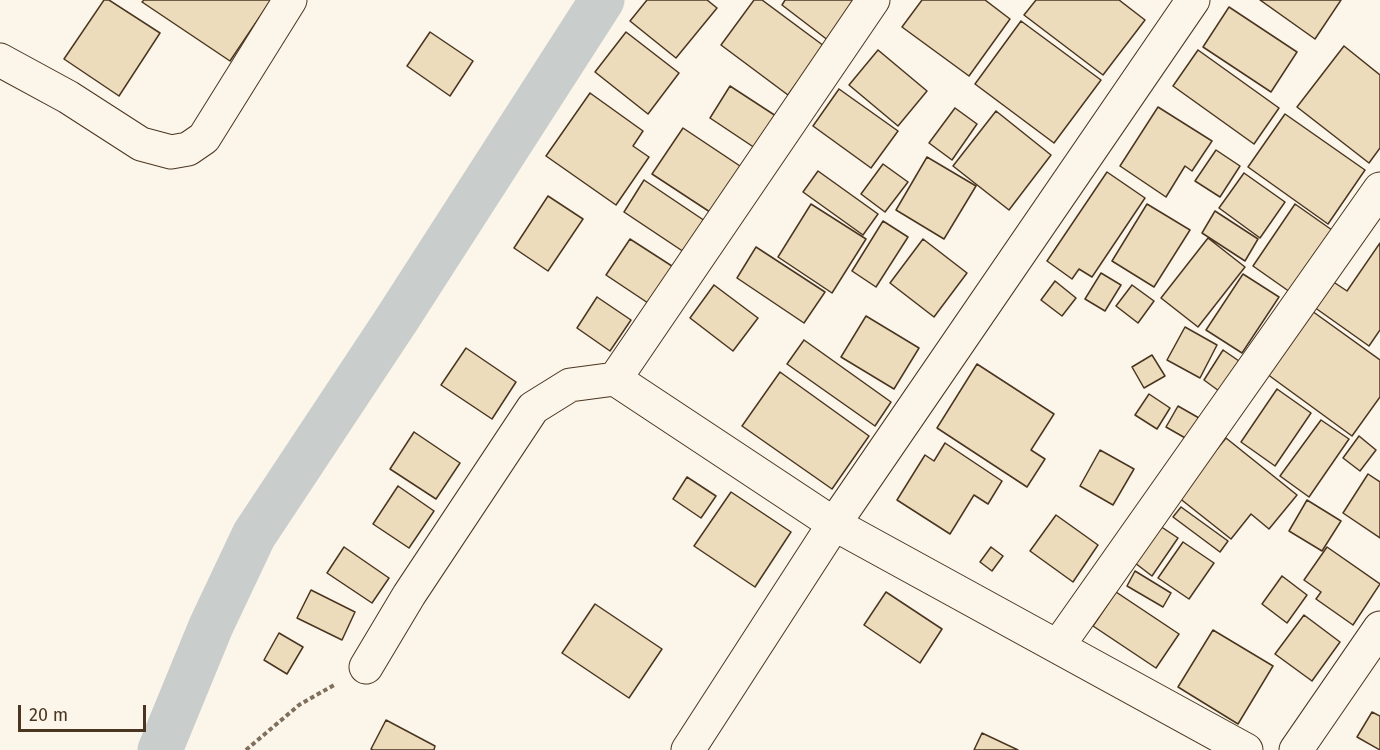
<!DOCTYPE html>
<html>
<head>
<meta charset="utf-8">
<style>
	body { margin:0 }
	#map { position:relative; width:1380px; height:750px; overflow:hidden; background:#fbf6e9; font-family:"Fira Sans",sans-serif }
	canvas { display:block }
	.scale { position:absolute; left:18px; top:705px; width:128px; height:27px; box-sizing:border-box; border:3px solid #4a3520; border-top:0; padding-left:8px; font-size:18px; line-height:21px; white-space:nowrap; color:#4a3520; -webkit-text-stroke:4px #fbf6e9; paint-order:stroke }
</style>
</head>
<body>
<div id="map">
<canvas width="1380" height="750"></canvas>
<div class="scale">20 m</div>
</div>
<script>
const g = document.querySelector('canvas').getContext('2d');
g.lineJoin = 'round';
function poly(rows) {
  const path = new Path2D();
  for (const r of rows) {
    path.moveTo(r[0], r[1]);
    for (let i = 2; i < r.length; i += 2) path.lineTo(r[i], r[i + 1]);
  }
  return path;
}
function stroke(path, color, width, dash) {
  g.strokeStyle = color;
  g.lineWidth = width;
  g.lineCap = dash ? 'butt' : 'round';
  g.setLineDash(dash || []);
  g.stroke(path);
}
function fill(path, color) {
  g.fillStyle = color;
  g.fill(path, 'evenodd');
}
const canal = poly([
	[160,750,211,626,254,535,397,319,602,0]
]);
const building = poly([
	[104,0,109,0,160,33,119,96,64,59,104,0],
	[144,0,271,0,230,61,142,2,144,0],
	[647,0,707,0,717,8,676,58,630,21,647,0],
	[754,0,762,0,824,46,788,95,721,45,754,0],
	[785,0,861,0,829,41,782,5,785,0],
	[922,0,985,0,1010,19,969,76,902,27,922,0],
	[1036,0,1119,0,1145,20,1103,75,1024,15,1036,0],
	[1260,0,1341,0,1315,39,1260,0],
	[1229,7,1297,52,1271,92,1203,47,1229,7],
	[1021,21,1101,80,1054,143,975,84,1021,21],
	[430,32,473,61,450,96,407,66,430,32],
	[626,32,679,73,648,114,595,72,626,32],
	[1344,46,1380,75,1380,148,1369,163,1297,107,1344,46],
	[878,50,927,91,898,126,849,85,878,50],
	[1198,50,1279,108,1254,144,1173,86,1198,50],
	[730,86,776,116,755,148,710,118,730,86],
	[839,89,898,131,871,168,813,126,839,89],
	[590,93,643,131,633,146,649,157,616,205,546,156,590,93],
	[1158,107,1212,141,1192,171,1185,166,1166,197,1120,166,1158,107],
	[955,108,977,124,952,160,929,143,955,108],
	[996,111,1051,155,1009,210,953,166,996,111],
	[1285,114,1365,170,1328,224,1248,167,1285,114],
	[683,128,743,168,713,214,652,174,683,128],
	[1216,150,1240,166,1220,197,1195,181,1216,150],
	[927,157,976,186,944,239,896,210,927,157],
	[883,164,908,182,885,212,861,194,883,164],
	[818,171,878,214,863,235,803,192,818,171],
	[1107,172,1145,198,1092,277,1079,269,1072,279,1047,261,1107,172],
	[1244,173,1285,202,1260,238,1219,208,1244,173],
	[644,180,711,225,690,256,624,212,644,180],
	[548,196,583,219,548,271,514,248,548,196],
	[811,204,866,239,832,293,778,257,811,204],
	[1147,204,1190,230,1154,287,1112,261,1147,204],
	[1295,204,1332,230,1290,292,1253,266,1295,204],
	[1215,211,1258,239,1245,261,1202,233,1215,211],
	[883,221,908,237,876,287,852,271,883,221],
	[1208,238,1245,267,1198,327,1161,298,1208,238],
	[630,239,675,268,651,305,606,275,630,239],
	[923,239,967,273,934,317,890,283,923,239],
	[1380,243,1380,330,1369,346,1314,307,1332,281,1347,291,1380,243],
	[756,247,825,292,804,323,737,278,756,247],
	[1101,273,1121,285,1105,311,1085,299,1101,273],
	[1243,274,1279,297,1242,353,1206,330,1243,274],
	[1055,281,1076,298,1062,316,1041,300,1055,281],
	[714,285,758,318,733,351,690,318,714,285],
	[1132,285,1154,301,1138,323,1116,306,1132,285],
	[597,297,631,320,610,351,577,328,597,297],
	[1312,311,1380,360,1380,397,1352,436,1267,374,1312,311],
	[866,316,919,348,894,389,841,357,866,316],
	[1185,327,1217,345,1200,378,1167,360,1185,327],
	[804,340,891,402,875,426,787,364,804,340],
	[466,348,516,382,492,419,441,385,466,348],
	[1223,350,1239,361,1219,391,1204,380,1223,350],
	[1152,355,1165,376,1144,388,1132,367,1152,355],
	[977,364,1054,414,1031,450,1045,459,1027,487,937,428,977,364],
	[780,372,869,436,832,489,742,426,780,372],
	[1277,389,1311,413,1275,466,1241,442,1277,389],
	[1149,394,1170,408,1157,429,1135,415,1149,394],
	[1178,406,1199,418,1187,439,1166,427,1178,406],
	[1321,420,1349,439,1309,497,1280,476,1321,420],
	[414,432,460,463,436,499,390,469,414,432],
	[1359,436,1376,450,1360,471,1343,458,1359,436],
	[1226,438,1297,495,1269,529,1251,514,1231,539,1178,497,1226,438],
	[945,443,1002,481,988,504,974,495,950,534,897,500,925,455,934,461,945,443],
	[1100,450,1134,469,1113,505,1080,486,1100,450],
	[1368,474,1380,482,1380,538,1343,513,1368,474],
	[687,477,716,496,701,518,673,499,687,477],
	[398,486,434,511,409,548,373,524,398,486],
	[731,492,791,532,755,587,694,546,731,492],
	[1307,500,1341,521,1322,551,1289,531,1307,500],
	[1181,507,1228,541,1220,552,1173,517,1181,507],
	[1056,515,1098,545,1073,582,1030,551,1056,515],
	[1160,526,1178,538,1152,576,1135,563,1160,526],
	[1183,542,1214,563,1189,599,1158,578,1183,542],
	[344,547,389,578,372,603,327,573,344,547],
	[991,547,1003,556,992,571,980,562,991,547],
	[1327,547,1380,584,1353,625,1316,599,1321,592,1304,580,1327,547],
	[1135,571,1171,593,1163,607,1127,586,1135,571],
	[1282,576,1307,595,1287,623,1262,604,1282,576],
	[311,590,355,612,342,640,297,618,311,590],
	[886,592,942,629,920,663,864,625,886,592],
	[1116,592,1179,634,1156,668,1093,626,1116,592],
	[595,604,662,649,629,698,562,653,595,604],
	[1304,615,1340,642,1312,681,1275,654,1304,615],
	[1213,630,1273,666,1238,724,1178,687,1213,630],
	[279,633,303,647,287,674,264,660,279,633],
	[1372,712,1380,716,1380,750,1357,737,1372,712],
	[386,720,435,746,434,750,373,750,371,749,386,720],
	[982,733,1018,750,974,750,982,733]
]);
const path = poly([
	[246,750,299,705,334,685]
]);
const minor = poly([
	[0,60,68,97,141,144,171,152,188,149,204,138,290,0],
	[615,379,873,0],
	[1058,646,1380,189],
	[366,667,409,595,533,408,570,385,615,379,834,524,1246,750],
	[688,750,834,524,1193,0],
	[1296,750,1380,628]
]);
stroke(canal, '#c9cecd', 45);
fill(building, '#ecdcbc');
stroke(building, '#4a3520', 1.5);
stroke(minor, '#4a3520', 35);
stroke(path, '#7f6f5c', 4, [4.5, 3]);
stroke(minor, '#fbf6e9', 33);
</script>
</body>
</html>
